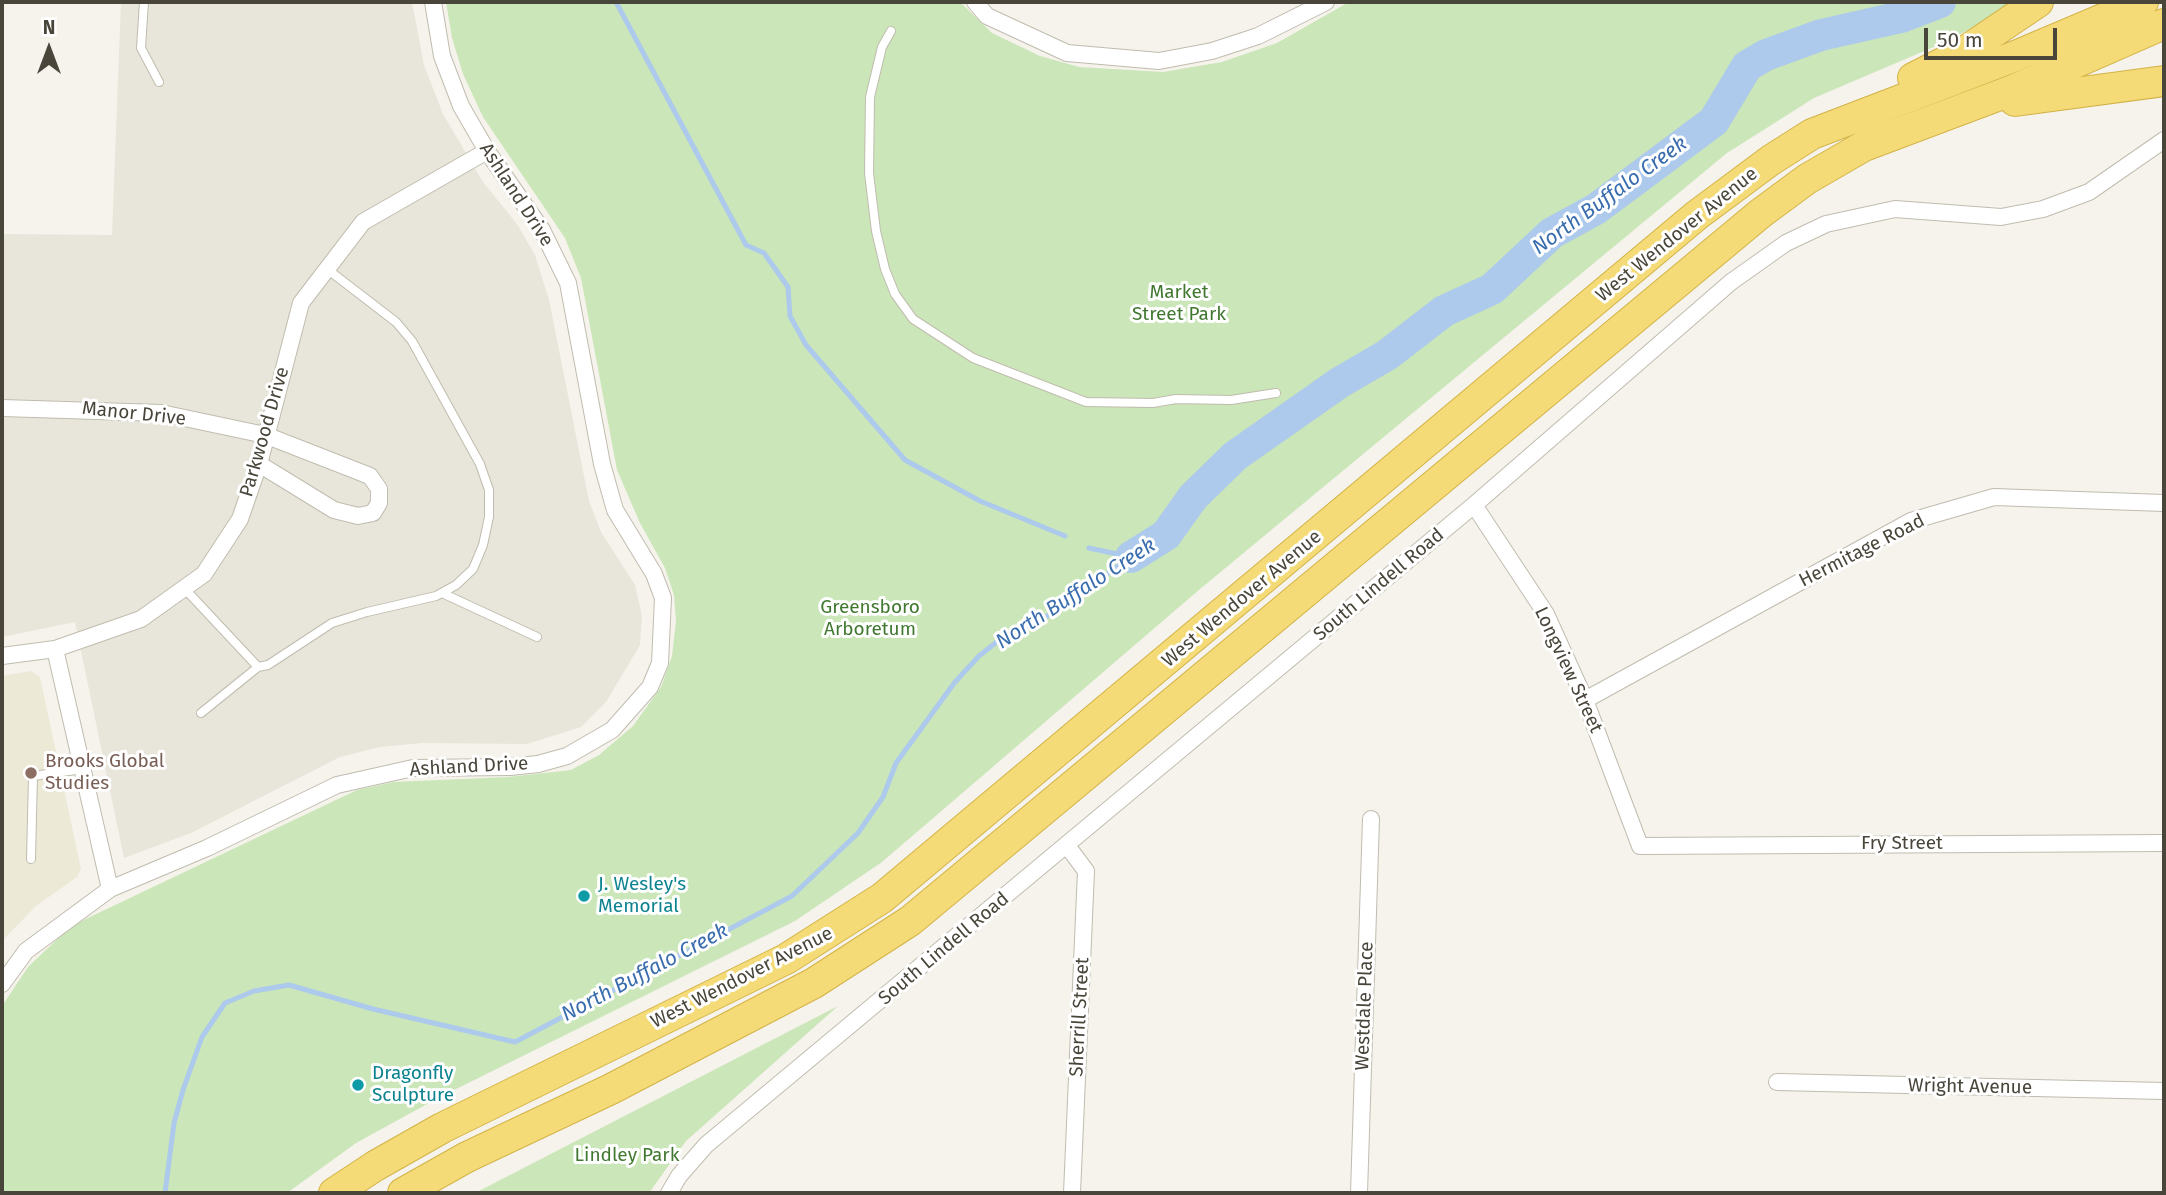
<!DOCTYPE html>
<html>
<head>
<meta charset="utf-8">
<style>
	body { margin:0 }
	#map { position:relative; width:2166px; height:1195px; overflow:hidden; background:#f5f3ec; font-family:"Fira Sans",sans-serif }
	canvas { display:block }
	.frame { position:absolute; inset:0; border:4px solid #49453a; pointer-events:none }
	.north { position:absolute; left:14px; top:14px; width:70px; height:70px; -webkit-text-stroke:5px #fff; paint-order:stroke; rotate:0deg; font-size:19px; font-weight:700; line-height:28px; text-align:center; color:#49453a }
	.north::after { content:''; display:block; margin:auto; width:24px; height:32px; background:#49453a; clip-path:polygon(50% 0,100% 100%,50% 72%,0 100%) }
	.scale { position:absolute; left:1924px; top:28px; width:133px; height:32px; box-sizing:border-box; border:4px solid #49453a; border-top:0; padding-left:9px; font-size:21px; line-height:24px; white-space:nowrap; color:#49453a; -webkit-text-stroke:5px #fff; paint-order:stroke }
</style>
</head>
<body>
<div id="map">
<canvas width="2166" height="1195"></canvas>
<div class="frame"></div>
<div class="north">N</div>
<div class="scale">50 m</div>
</div>
<script>
const g = document.querySelector('canvas').getContext('2d');
g.lineJoin = 'round';
function fill(path, color) {
  g.fillStyle = color;
  g.fill(path, 'evenodd');
}
function poly(rows) {
  const path = new Path2D();
  for (const r of rows) {
    path.moveTo(r[0], r[1]);
    for (let i = 2; i < r.length; i += 2) path.lineTo(r[i], r[i + 1]);
  }
  return path;
}
function stroke(path, color, width, dash) {
  g.strokeStyle = color;
  g.lineWidth = width;
  g.lineCap = dash ? 'butt' : 'round';
  g.setLineDash(dash || []);
  g.stroke(path);
}
function label(font, color, halo, rows, align = 'center') {
  g.font = font + ' "Fira Sans",sans-serif';
  g.lineWidth = 6;
  g.setLineDash([]);
  g.textBaseline = 'middle';
  g.strokeStyle = halo;
  g.fillStyle = color;
  for (const [text, x, y, turn = 0] of rows) {
    g.save();
    g.translate(x, y);
    g.rotate((+turn || 0) * Math.PI / 180);
    g.textAlign = isNaN(turn) ? turn : align;
    if (halo) g.strokeText(text, 0, 0);
    g.fillText(text, 0, 0);
    g.restore();
  }
}
const residential = poly([
	[121,2,412,2,424,65,443,114,483,182,517,224,535,255,549,300,589,501,601,532,635,585,642,616,640,645,606,702,581,727,527,744,422,743,380,747,340,757,191,833,124,858,75,622,2,637,2,234,112,235]
]);
const education = poly([
	[31,671,40,677,81,869,77,877,36,906,2,941,2,676]
]);
const green = poly([
	[446,2,960,2,992,33,1040,56,1079,67,1163,72,1222,62,1277,43,1349,2,2017,2,1950,40,1814,98,1727,153,1200,589,882,862,795,921,438,1098,356,1143,287,1193,2,1193,2,1006,28,967,71,926,357,790,394,782,508,777,571,770,599,755,633,726,661,687,672,656,676,621,674,595,665,568,640,523,617,470,581,278,565,238,483,117,463,74,452,38],
	[838,1006,686,1141,649,1193,475,1193]
]);
const stream = poly([
	[616,2,746,245,764,253,788,287,790,316,806,345,905,460,980,501,1065,536],
	[1089,548,1131,557],
	[165,1193,174,1123,183,1090,202,1037,225,1003,254,991,289,985,373,1009,515,1042,792,896,858,833,883,797,896,763,955,682,979,656,1008,633,1040,621,1131,557]
]);
const river = poly([
	[1131,557,1166,535,1193,497,1235,456,1339,383,1387,355,1444,311,1492,289,1552,233,1596,209,1714,121,1747,66,1766,55,1821,35,1901,17,1940,2]
]);
const service = poly([
	[144,2,141,48,159,82],
	[891,31,882,47,870,97,869,173,876,231,885,269,895,294,913,319,973,358,1086,402,1153,403,1176,399,1231,400,1276,393],
	[184,588,258,667,268,665,332,623,367,612,436,596,456,585,473,569,483,545,489,517,489,490,480,464,412,341,396,322,327,269],
	[442,593,537,637],
	[201,713,258,667],
	[31,859,33,776,83,769]
]);
const minor = poly([
	[975,2,987,16,1067,53,1159,61,1212,51,1258,36,1326,2],
	[2,408,161,413,265,435,370,476,379,489,379,503,373,513,358,516,334,510,259,464],
	[1474,505,1546,614,1585,700,1640,846,2164,843],
	[55,649,110,889],
	[2,656,55,649,141,619,204,574,240,519,259,464,301,303,363,222,487,151],
	[1585,700,1911,521,1994,497,2164,503],
	[1068,847,1086,871,1072,1193],
	[2,984,26,951,110,889,207,848,337,785,413,768,510,767,538,764,567,756,612,730,650,687,660,663,663,598,654,574,615,510,602,464,568,283,542,230,487,151,461,106,442,56,433,2],
	[1777,1082,2164,1091],
	[669,1193,679,1176,706,1145,1474,505,1731,282,1786,243,1826,224,1895,209,2001,217,2043,209,2089,192,2164,140],
	[1359,1193,1371,819]
]);
const motorway = poly([
	[1913,78,1964,52,2038,2],
	[2015,101,2164,81],
	[334,1193,375,1166,442,1128,786,959,882,898,1697,215,1771,160,1812,134,2013,57,2143,2],
	[403,1193,467,1157,611,1089,814,983,910,921,1761,213,1807,179,1864,146,2013,90,2164,24]
]);
const markers = [
	[31,773,7,"#8d6e63"],
	[584,896,7,"#0f9aa8"],
	[358,1085,7,"#0f9aa8"]
];
const streetNames = [
	["Ashland Drive",516,195,57],
	["West Wendover Avenue",1677,235,-39],
	["Manor Drive",134,414,6],
	["Parkwood Drive",265,432,-74],
	["Hermitage Road",1862,551,-27],
	["South Lindell Road",1379,585,-40],
	["West Wendover Avenue",1242,599,-40],
	["Longview Street",1568,670,65],
	["Ashland Drive",469,767,-3],
	["Fry Street",1902,844],
	["South Lindell Road",944,949,-40],
	["West Wendover Avenue",742,978,-27],
	["Westdale Place",1365,1006,-88],
	["Sherrill Street",1080,1017,-87],
	["Wright Avenue",1970,1087,1]
];
const parkNames = [
	["Market",1179,293],
	["Street Park",1179,315],
	["Greensboro",870,608],
	["Arboretum",870,630],
	["Lindley Park",627,1156]
];
const educationNames = [
	["Brooks Global",45,762],
	["Studies",45,784]
];
const cultureNames = [
	["J. Wesley's",598,885],
	["Memorial",598,907],
	["Dragonfly",372,1074],
	["Sculpture",372,1096]
];
const waterNames = [
	["North Buffalo Creek",1610,196,-36],
	["North Buffalo Creek",1076,594,-33],
	["North Buffalo Creek",645,973,-28]
];
fill(residential, '#e8e6da');
fill(education, '#ede9d7');
fill(green, '#cbe6b8');
stroke(stream, '#adcaec', 5);
stroke(river, '#adcaec', 32);
stroke(service, '#c0bcaf', 10);
stroke(minor, '#c0bcaf', 18);
stroke(motorway, '#d3b347', 32);
stroke(service, '#fff', 8);
stroke(minor, '#fff', 16);
stroke(motorway, '#f4db77', 30);
for (const [x, y, r, color] of markers) {
  const dot = new Path2D();
  dot.arc(x, y, r, 0, 2 * Math.PI);
  g.fillStyle = color;
  g.fill(dot);
  stroke(dot, '#fff', 2.5);
}
label('19px', '#49453a', '#fff', streetNames);
label('19px', '#417830', '#fff', parkNames);
label('19px', '#785e54', '#fff', educationNames, 'left');
label('19px', '#0d838f', '#fff', cultureNames, 'left');
label('italic 21px', '#396dae', '#fff', waterNames);
</script>
</body>
</html>
